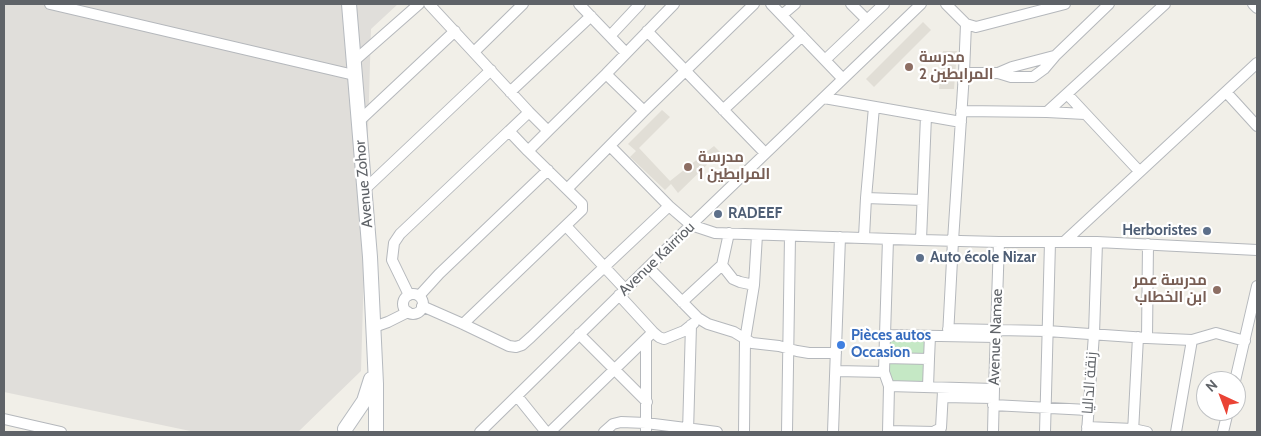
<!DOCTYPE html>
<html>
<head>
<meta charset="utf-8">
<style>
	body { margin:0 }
	#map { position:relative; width:1261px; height:436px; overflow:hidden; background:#f1efe8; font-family:Cabin,sans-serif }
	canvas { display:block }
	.frame { position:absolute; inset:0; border:5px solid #5f6368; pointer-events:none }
	.north { position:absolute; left:1196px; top:371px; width:50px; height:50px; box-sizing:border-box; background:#fff; border:1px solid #bfc1c3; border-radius:50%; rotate:317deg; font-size:14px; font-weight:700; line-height:20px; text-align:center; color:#5f6368 }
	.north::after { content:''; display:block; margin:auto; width:18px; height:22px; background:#ea4335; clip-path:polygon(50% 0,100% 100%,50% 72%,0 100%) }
</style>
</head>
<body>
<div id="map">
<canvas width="1261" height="436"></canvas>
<div class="frame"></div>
<div class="north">N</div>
</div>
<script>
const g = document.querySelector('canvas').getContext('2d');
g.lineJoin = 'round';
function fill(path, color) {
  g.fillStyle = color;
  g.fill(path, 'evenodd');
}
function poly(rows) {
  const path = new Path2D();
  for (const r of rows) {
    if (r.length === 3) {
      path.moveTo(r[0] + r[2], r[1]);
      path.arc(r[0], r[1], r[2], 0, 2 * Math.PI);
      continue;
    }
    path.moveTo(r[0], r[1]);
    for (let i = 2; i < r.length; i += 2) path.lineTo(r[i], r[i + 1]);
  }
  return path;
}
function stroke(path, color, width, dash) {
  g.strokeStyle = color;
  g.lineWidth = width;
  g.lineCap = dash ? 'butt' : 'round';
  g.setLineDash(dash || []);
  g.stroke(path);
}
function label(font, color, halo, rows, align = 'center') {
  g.font = font + ' Cabin,Cairo,sans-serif';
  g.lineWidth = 4.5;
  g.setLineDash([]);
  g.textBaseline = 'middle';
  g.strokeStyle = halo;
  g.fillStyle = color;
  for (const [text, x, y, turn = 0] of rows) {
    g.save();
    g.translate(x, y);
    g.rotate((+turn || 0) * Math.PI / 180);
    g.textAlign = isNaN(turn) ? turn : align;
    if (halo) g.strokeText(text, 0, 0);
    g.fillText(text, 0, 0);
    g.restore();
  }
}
const industrial = poly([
	[4,4,398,4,371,29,361,371,298,432,195,432,4,392]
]);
const education = poly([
	[923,22,931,30,874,87,866,79],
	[943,51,957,51,954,89,939,89],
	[662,110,670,117,639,148,670,181,714,146,720,152,678,193,671,184,665,190,630,157,636,151,628,144]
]);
const green = poly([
	[885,335,930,336,928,387,889,386]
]);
const street = poly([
	[50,4,354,75],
	[429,4,529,112,548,131,528,151,509,131,529,112],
	[579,4,626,53],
	[771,4,843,79],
	[851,4,867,20],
	[946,4,966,24,976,27,1065,4],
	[1253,4,1257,8],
	[782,15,795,4],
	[647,31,765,153],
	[610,36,640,4],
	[474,52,523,4],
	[825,60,884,4],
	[353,62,419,4],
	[964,73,998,73,1011,77,1033,77,1044,69,1055,56,1109,4],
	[998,73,1012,67,1054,56],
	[606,74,644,111],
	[510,92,591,16],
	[1226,92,1257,126],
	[1067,94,1139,171],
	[824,98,961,122],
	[723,110,802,36],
	[961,111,1047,112,1085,114],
	[1047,112,1165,4],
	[358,122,455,31],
	[548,131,606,74,674,4],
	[610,146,669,206,691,225,715,233,921,240,999,242,1097,242,1257,250],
	[567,189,644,111,754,4],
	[364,190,491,70],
	[866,198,922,200],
	[566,226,625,289],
	[864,237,866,198,874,107],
	[921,240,926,116],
	[1064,242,1257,63],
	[722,265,733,279,740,282,754,285,745,340,744,432],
	[648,267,698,318,708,324,734,332,752,343,779,346,797,351,809,353,836,353],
	[754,285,757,235],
	[413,304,10],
	[409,295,392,260,394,243,400,234,509,131],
	[619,295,653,332,659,337,664,339,684,331,694,323],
	[419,296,439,274,548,170],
	[682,302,722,265,729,233],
	[422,306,463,324,509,346,516,347,522,345,531,337,583,287,669,206],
	[463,324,582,210,582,204,579,201,528,151],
	[374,327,388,322,408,312],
	[948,329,1047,331,1147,338,1192,340,1216,333,1245,341],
	[579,334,647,402],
	[885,335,888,239],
	[948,336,953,241,964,73,966,24],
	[1147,338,1148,244],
	[646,339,646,423,717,432],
	[884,358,929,359,930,336],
	[836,371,884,372],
	[1235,381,1257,286],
	[889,386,994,389],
	[928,387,929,359],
	[517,396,546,432],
	[943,397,993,398],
	[993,405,1088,410],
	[4,419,61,432],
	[1087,427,1133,429,1147,432],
	[888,431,935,432],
	[935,431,941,428,943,391],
	[480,432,691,225,921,4],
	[550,432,653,332],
	[604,432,613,424,621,422,646,423,646,432],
	[688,432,691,325],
	[787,432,790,236],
	[833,432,840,237],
	[888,432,889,386,884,372,885,335,996,337],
	[993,432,994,389,999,242],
	[1045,432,1050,242],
	[1087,432,1094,334,1097,242],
	[1133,432,1138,337],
	[1176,432,1192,340],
	[1223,432,1228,411]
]);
const secondary = poly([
	[349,4,370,257,376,384,376,432],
	[345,429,364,401,371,379]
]);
const markers = [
	[909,67,5,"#8d6e63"],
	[688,167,5,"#8d6e63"],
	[718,214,5,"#5c6f8a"],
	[1207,231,5,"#5c6f8a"],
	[920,258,5,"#5c6f8a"],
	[1217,290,5,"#8d6e63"],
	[841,345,5,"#3f7fe0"]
];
const educationNames = [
	["مدرسة",919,58],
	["المرابطين 2",919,75],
	["مدرسة",698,158],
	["المرابطين 1",698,175],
	["مدرسة عمر",1207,281,"right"],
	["ابن الخطاب",1207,298,"right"]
];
const streetNames = [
	["Avenue Zohor",364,184,-95],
	["Avenue Kairriou",657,259,-44],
	["Avenue Namae",996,337,-88],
	["زنقة الداليا",1090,383,-86]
];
const serviceNames = [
	["RADEEF",728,214],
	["Herboristes",1197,231,"right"],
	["Auto école Nizar",930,258]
];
const shopNames = [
	["Pièces autos",851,336],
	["Occasion",851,353]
];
fill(industrial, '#e0deda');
fill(education, '#e1ded6');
fill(green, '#c5e8c5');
stroke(street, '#b5b8bc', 12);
stroke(secondary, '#b6babf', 16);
stroke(street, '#fff', 10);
stroke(secondary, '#fff', 14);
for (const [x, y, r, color] of markers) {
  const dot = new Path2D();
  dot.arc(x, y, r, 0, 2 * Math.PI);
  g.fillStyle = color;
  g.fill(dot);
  stroke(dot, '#fff', 2);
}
label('bold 15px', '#785e54', '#fff', educationNames, 'left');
label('15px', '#5f6368', '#fff', streetNames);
label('bold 15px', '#4e5e75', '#fff', serviceNames, 'left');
label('bold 15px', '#366cbe', '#fff', shopNames, 'left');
</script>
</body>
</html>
